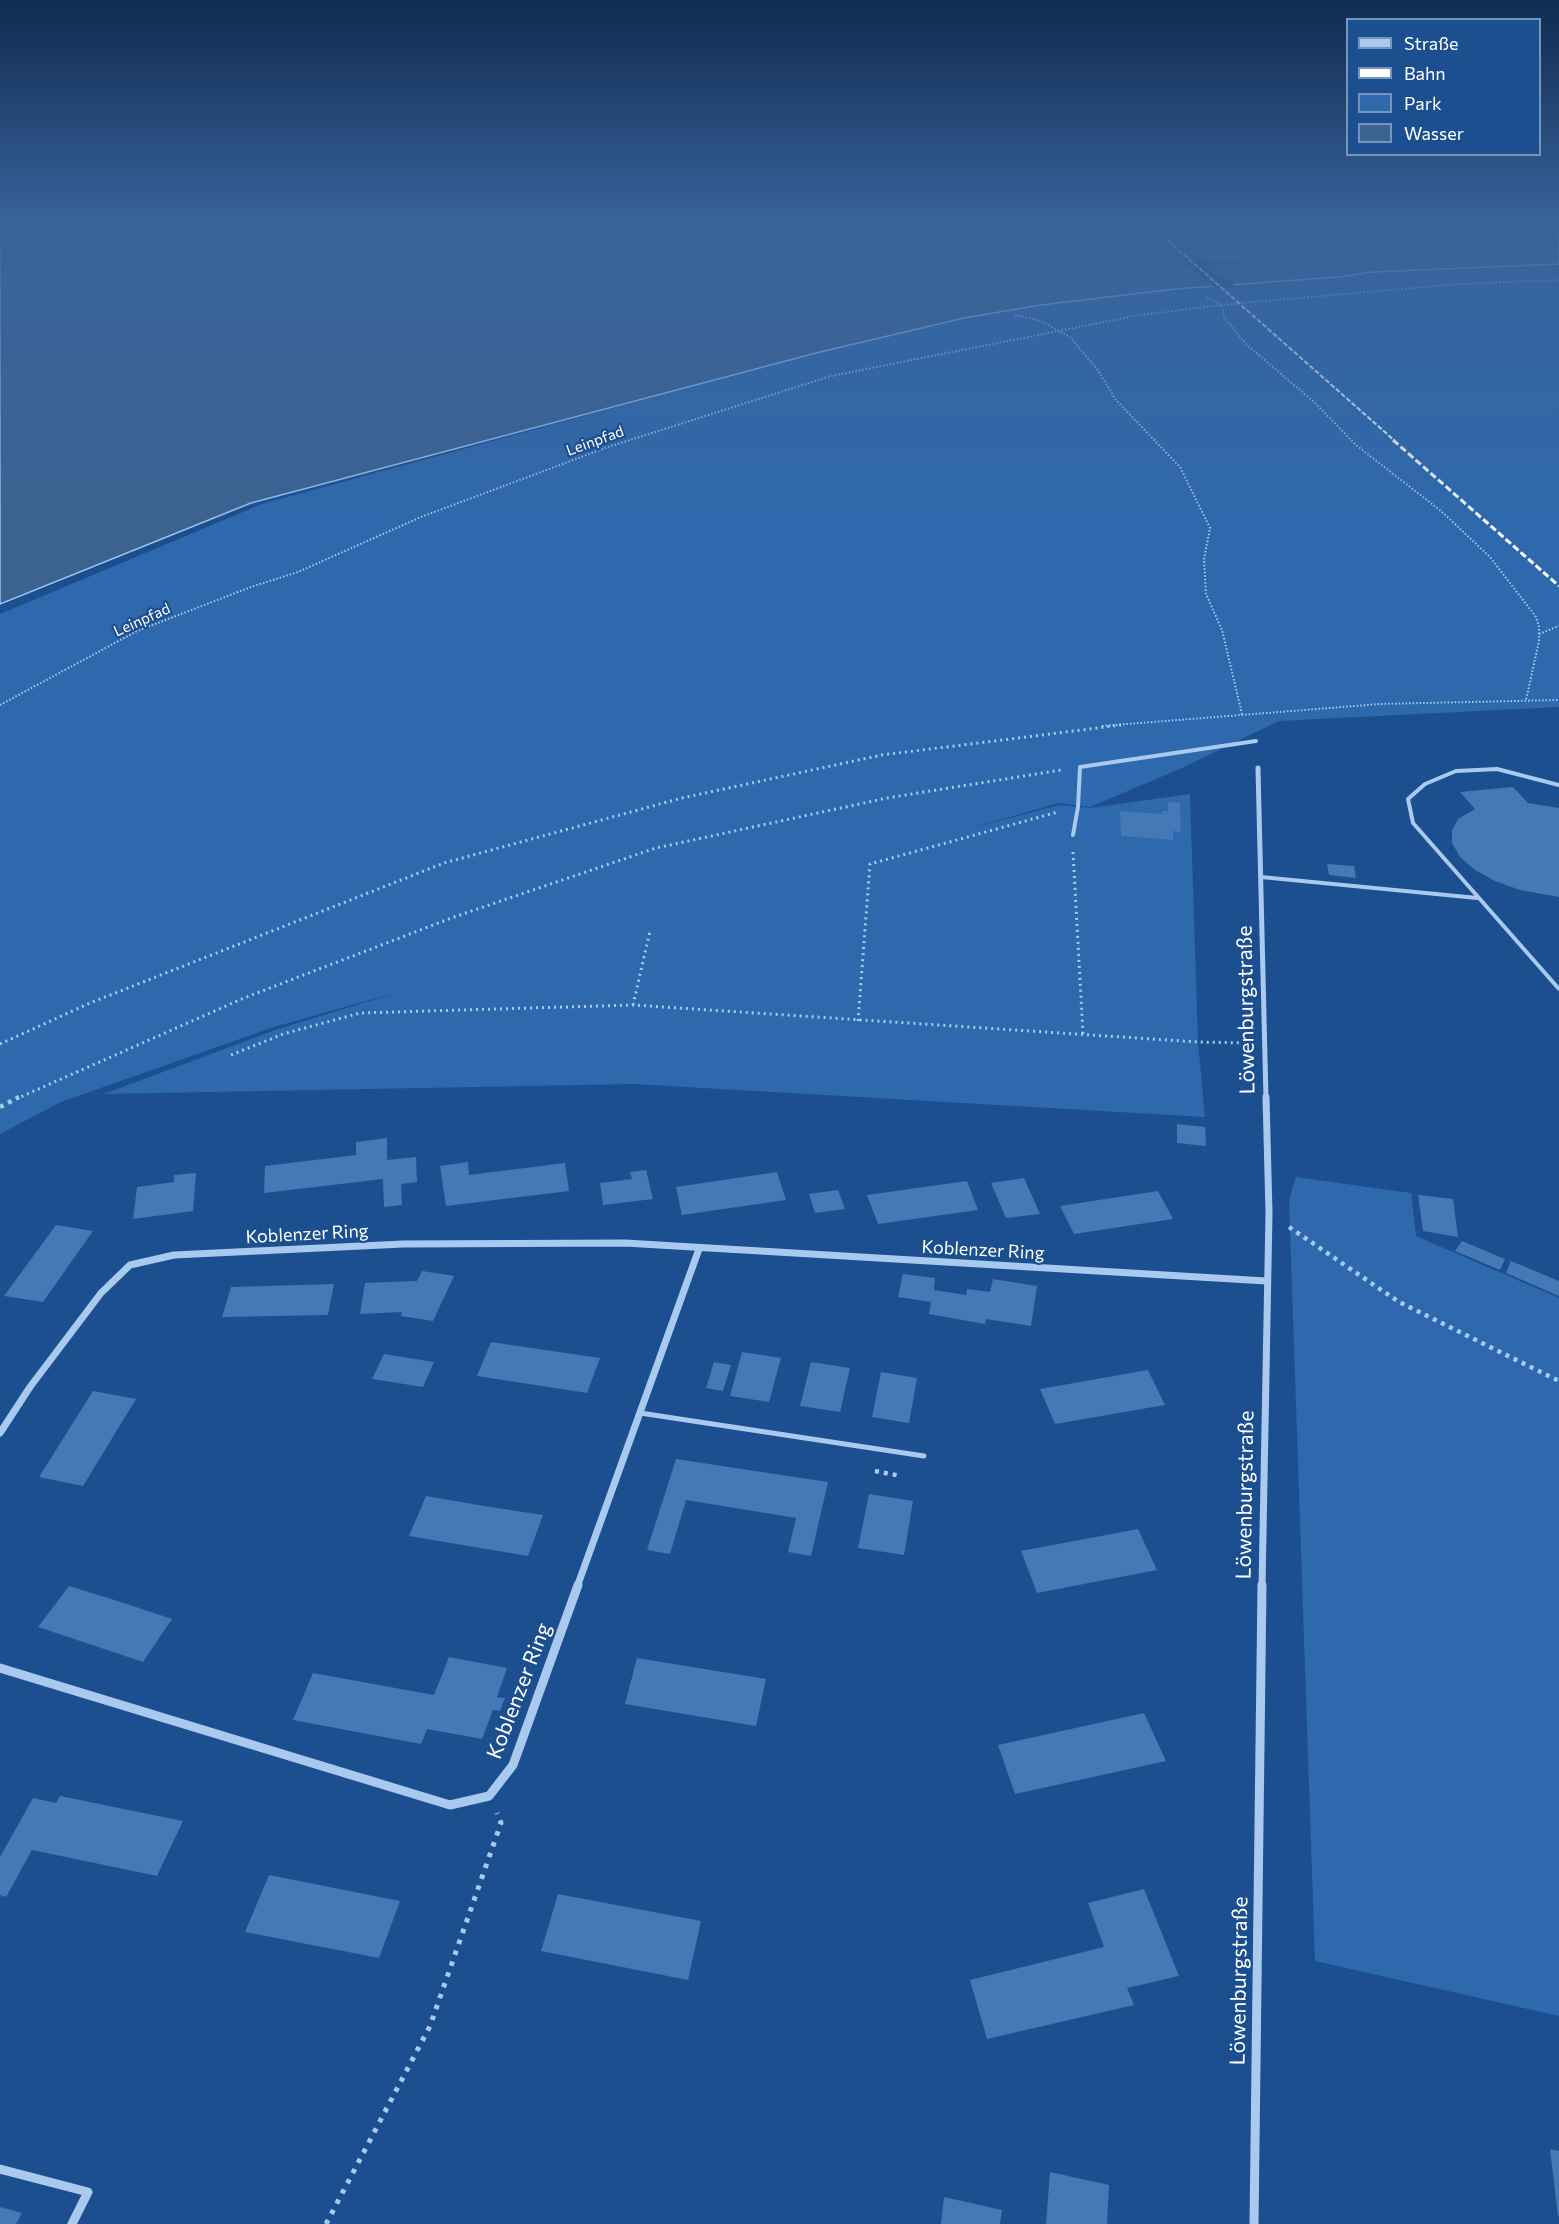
<!DOCTYPE html>
<html>
<head>
<meta charset="utf-8">
<style>
	body { margin:0 }
	#map { position:relative; width:1559px; height:2224px; overflow:hidden; background:#1b4f8f; font-family:Commissioner,sans-serif }
	canvas { display:block }
	.legend { position:absolute; left:1346px; top:18px; width:195px; height:138px; box-sizing:border-box; background:#1b4f8f; border:2px solid #7695bc; margin:0; padding:8px 10px; list-style:none; font-size:18px; color:#fff }
	.legend li { display:flex; align-items:center; gap:12px; height:30px }
	.legend b { width:30px; border:2px solid #7695bc }
</style>
</head>
<body>
<div id="map">
<canvas width="1559" height="2224"></canvas>
<ul class="legend">
<li><b style="height:8px;background:#a9c9ee"></b>Straße</li>
<li><b style="height:8px;background:#fff"></b>Bahn</li>
<li><b style="height:16px;background:#2e69ad"></b>Park</li>
<li><b style="height:16px;background:#3c6290"></b>Wasser</li>
</ul>
</div>
<script>
const g = document.querySelector('canvas').getContext('2d');
g.lineJoin = 'round';
function fill(path, color) {
  g.fillStyle = color;
  g.fill(path, 'evenodd');
}
function poly(rows) {
  const path = new Path2D();
  for (const r of rows) {
    path.moveTo(r[0], r[1]);
    for (let i = 2; i < r.length; i += 2) path.lineTo(r[i], r[i + 1]);
  }
  return path;
}
function stroke(path, color, width, dash) {
  g.strokeStyle = color;
  g.lineWidth = width;
  g.lineCap = dash ? 'butt' : 'round';
  g.setLineDash(dash || []);
  g.stroke(path);
}
function label(font, color, halo, rows, align = 'center') {
  g.font = font + ' Commissioner,sans-serif';
  g.lineWidth = 4.5;
  g.setLineDash([]);
  g.textBaseline = 'middle';
  g.strokeStyle = halo;
  g.fillStyle = color;
  for (const [text, x, y, turn = 0] of rows) {
    g.save();
    g.translate(x, y);
    g.rotate((+turn || 0) * Math.PI / 180);
    g.textAlign = isNaN(turn) ? turn : align;
    if (halo) g.strokeText(text, 0, 0);
    g.fillText(text, 0, 0);
    g.restore();
  }
}
const green = poly([
	[1559,264,1559,707,1279,721,1182,768,1090,807,1059,803,968,829,1059,805,1090,808,1190,794,1198,1042,1205,1117,634,1084,104,1094,275,1030,402,991,274,1027,61,1102,0,1134,0,614,262,504,816,353,964,318,1041,305,1175,289,1338,277,1373,272],
	[1296,1177,1411,1193,1416,1236,1559,1298,1559,2016,1315,1961,1289,1200]
]);
const water = poly([
	[0,222,1559,222,1559,264,1373,272,1338,277,1175,289,1041,305,964,318,816,353,251,503,0,604,0,222]
]);
const pier = poly([
	[1141,222,1161,222,1205,261,1247,261,1244,263,1211,266,1236,287,1216,289,1191,267,1175,265,1185,262]
]);
const building = poly([
	[1513,787,1528,803,1559,808,1559,897,1520,890,1495,881,1475,870,1460,857,1452,843,1452,830,1458,819,1475,809,1460,792],
	[1168,802,1180,803,1181,832,1173,831,1173,840,1121,836,1120,811,1162,814,1162,811,1168,811],
	[1327,864,1354,866,1356,878,1329,875],
	[1177,1124,1205,1127,1206,1146,1177,1143],
	[387,1138,387,1160,416,1157,417,1182,401,1184,402,1205,384,1207,383,1179,264,1193,265,1166,356,1155,356,1142],
	[468,1162,469,1175,565,1163,569,1191,446,1206,440,1166],
	[646,1170,653,1199,603,1205,600,1183,632,1179,630,1172],
	[777,1172,786,1200,682,1215,676,1187],
	[196,1173,193,1211,133,1219,137,1187,174,1182,174,1175],
	[1024,1178,1040,1214,1006,1218,991,1183],
	[967,1181,978,1210,878,1224,867,1195],
	[838,1190,845,1209,815,1213,809,1194],
	[1158,1191,1173,1219,1074,1234,1060,1206],
	[1418,1195,1453,1199,1458,1237,1423,1231],
	[56,1225,93,1231,43,1302,4,1296],
	[1462,1241,1505,1259,1500,1270,1455,1251],
	[1511,1261,1559,1281,1559,1296,1506,1273],
	[422,1271,454,1276,433,1321,401,1316,402,1312,360,1314,365,1283,417,1281],
	[903,1274,935,1278,934,1290,966,1295,967,1289,990,1292,993,1279,1037,1286,1031,1326,986,1319,985,1324,929,1314,931,1302,898,1297],
	[334,1284,328,1315,222,1317,231,1287],
	[491,1342,545,1350,600,1358,587,1393,477,1376],
	[742,1352,781,1358,769,1402,730,1396],
	[384,1354,434,1362,423,1387,372,1379],
	[714,1362,731,1365,723,1391,706,1388],
	[811,1362,850,1368,840,1412,800,1406],
	[1148,1370,1165,1405,1055,1424,1040,1389],
	[881,1372,917,1378,909,1423,872,1417],
	[93,1391,136,1399,83,1486,39,1477],
	[676,1459,828,1482,811,1556,788,1552,796,1518,686,1500,670,1554,647,1550],
	[869,1494,913,1501,904,1555,858,1548],
	[426,1496,484,1506,543,1515,528,1556,409,1536],
	[1138,1529,1157,1570,1037,1593,1021,1551],
	[69,1586,121,1602,172,1619,143,1662,38,1627],
	[449,1657,507,1668,497,1697,505,1698,500,1711,493,1710,482,1739,427,1729,421,1744,293,1720,313,1673,434,1695],
	[637,1658,766,1679,756,1726,625,1704],
	[1144,1713,1166,1761,1015,1794,998,1745],
	[60,1796,183,1821,157,1876,32,1850,6,1897,0,1895,0,1857,33,1798,56,1803],
	[269,1875,400,1901,379,1958,245,1932],
	[1144,1889,1179,1976,1127,1988,1134,2005,987,2039,970,1980,1104,1947,1088,1903],
	[558,1894,701,1921,688,1980,541,1951],
	[1550,2149,1559,2151,1559,2216,1558,2216],
	[1050,2172,1109,2185,1107,2224,1046,2224],
	[944,2197,1002,2210,1000,2224,941,2224],
	[0,2207,22,2213,16,2224,0,2224]
]);
const pathFar3 = poly([
	[1207,298,1222,305,1224,317,1246,344,1314,402,1356,445,1441,511,1490,557,1536,617,1539,627,1539,641,1526,700],
	[1015,315,1041,321,1070,337,1097,369,1116,400,1180,467,1210,528,1204,559,1206,594,1222,630,1242,714],
	[1539,634,1559,626],
	[0,705,137,631,251,587,298,572,421,517,608,447,831,376,1134,316,1231,304,1459,284,1559,280],
	[1102,726,1380,704,1559,700]
]);
const pathFar2 = poly([
	[1073,852,1083,1034],
	[633,1005,650,931],
	[858,1021,870,864,1058,812],
	[0,1044,90,1003,444,863,682,798,882,755,1121,725],
	[231,1055,283,1034,360,1013,633,1005,1198,1042,1246,1043],
	[16,1099,244,998,454,917,656,848,887,798,1061,770]
]);
const pathFar1 = poly([
	[0,1107,19,1097],
	[1289,1227,1399,1302,1559,1381],
	[875,1471,901,1476]
]);
const path = poly([
	[326,2224,430,2026,501,1823,497,1813]
]);
const serviceFar1 = poly([
	[1559,785,1497,769,1456,771,1425,784,1408,799,1413,823,1559,989],
	[1073,835,1078,807,1080,767,1256,741],
	[1261,877,1477,898]
]);
const service = poly([
	[640,1413,924,1456]
]);
const minorFar2 = poly([
	[1258,768,1266,1099]
]);
const minorFar1 = poly([
	[0,1433,30,1387,101,1293,130,1265,174,1255,403,1244,625,1243,1266,1281],
	[577,1587,699,1249],
	[1262,1587,1269,1213,1266,1097]
]);
const minor = poly([
	[0,1668,450,1805,489,1796,513,1765,578,1585],
	[0,2169,88,2192,72,2224],
	[1254,2224,1262,1585]
]);
const railFar1 = poly([
	[1147,222,1395,441]
]);
const rail = poly([
	[1393,440,1559,586]
]);
const farStreetnames = [
	["Leinpfad",595,441,-20],
	["Leinpfad",142,620,-24]
];
const streetNames = [
	["Koblenzer Ring",307,1234,-3],
	["Koblenzer Ring",983,1250,3]
];
const nearStreetnames = [
	["Löwenburgstraße",1246,1010,-91],
	["Löwenburgstraße",1245,1495,-89],
	["Koblenzer Ring",519,1691,-69],
	["Löwenburgstraße",1239,1981,-89]
];
fill(green, '#2e69ad');
fill(water, '#3c6290');
stroke(water, '#9cc4f0', 1.5);
fill(pier, '#1b4f8f');
fill(building, '#4478b7');
stroke(pathFar3, '#a9c9ee', 2, [1.5, 2]);
stroke(pathFar2, '#a9c9ee', 3, [2, 4]);
stroke(pathFar1, '#a9c9ee', 4.5, [4, 5]);
stroke(path, '#a9c9ee', 5, [4.5, 7]);
stroke(serviceFar1, '#a9c9ee', 4);
stroke(service, '#a9c9ee', 5);
stroke(minorFar2, '#a9c9ee', 5);
stroke(minorFar1, '#a9c9ee', 7);
stroke(minor, '#a9c9ee', 9);
stroke(railFar1, '#fff', 2, [5, 2]);
stroke(rail, '#fff', 3, [7, 3]);
const sky = g.createLinearGradient(0, 0, 0, 534);
sky.addColorStop(0, '#0f2b4f');
sky.addColorStop(0.42, '#39639b');
sky.addColorStop(1, '#39639b00');
g.fillStyle = sky;
g.fillRect(0, 0, 1559, 534);
label('15px', '#fff', '#1b4f8f', farStreetnames);
label('18px', '#fff', '#1b4f8f', streetNames);
label('21px', '#fff', '#1b4f8f', nearStreetnames);
</script>
</body>
</html>
